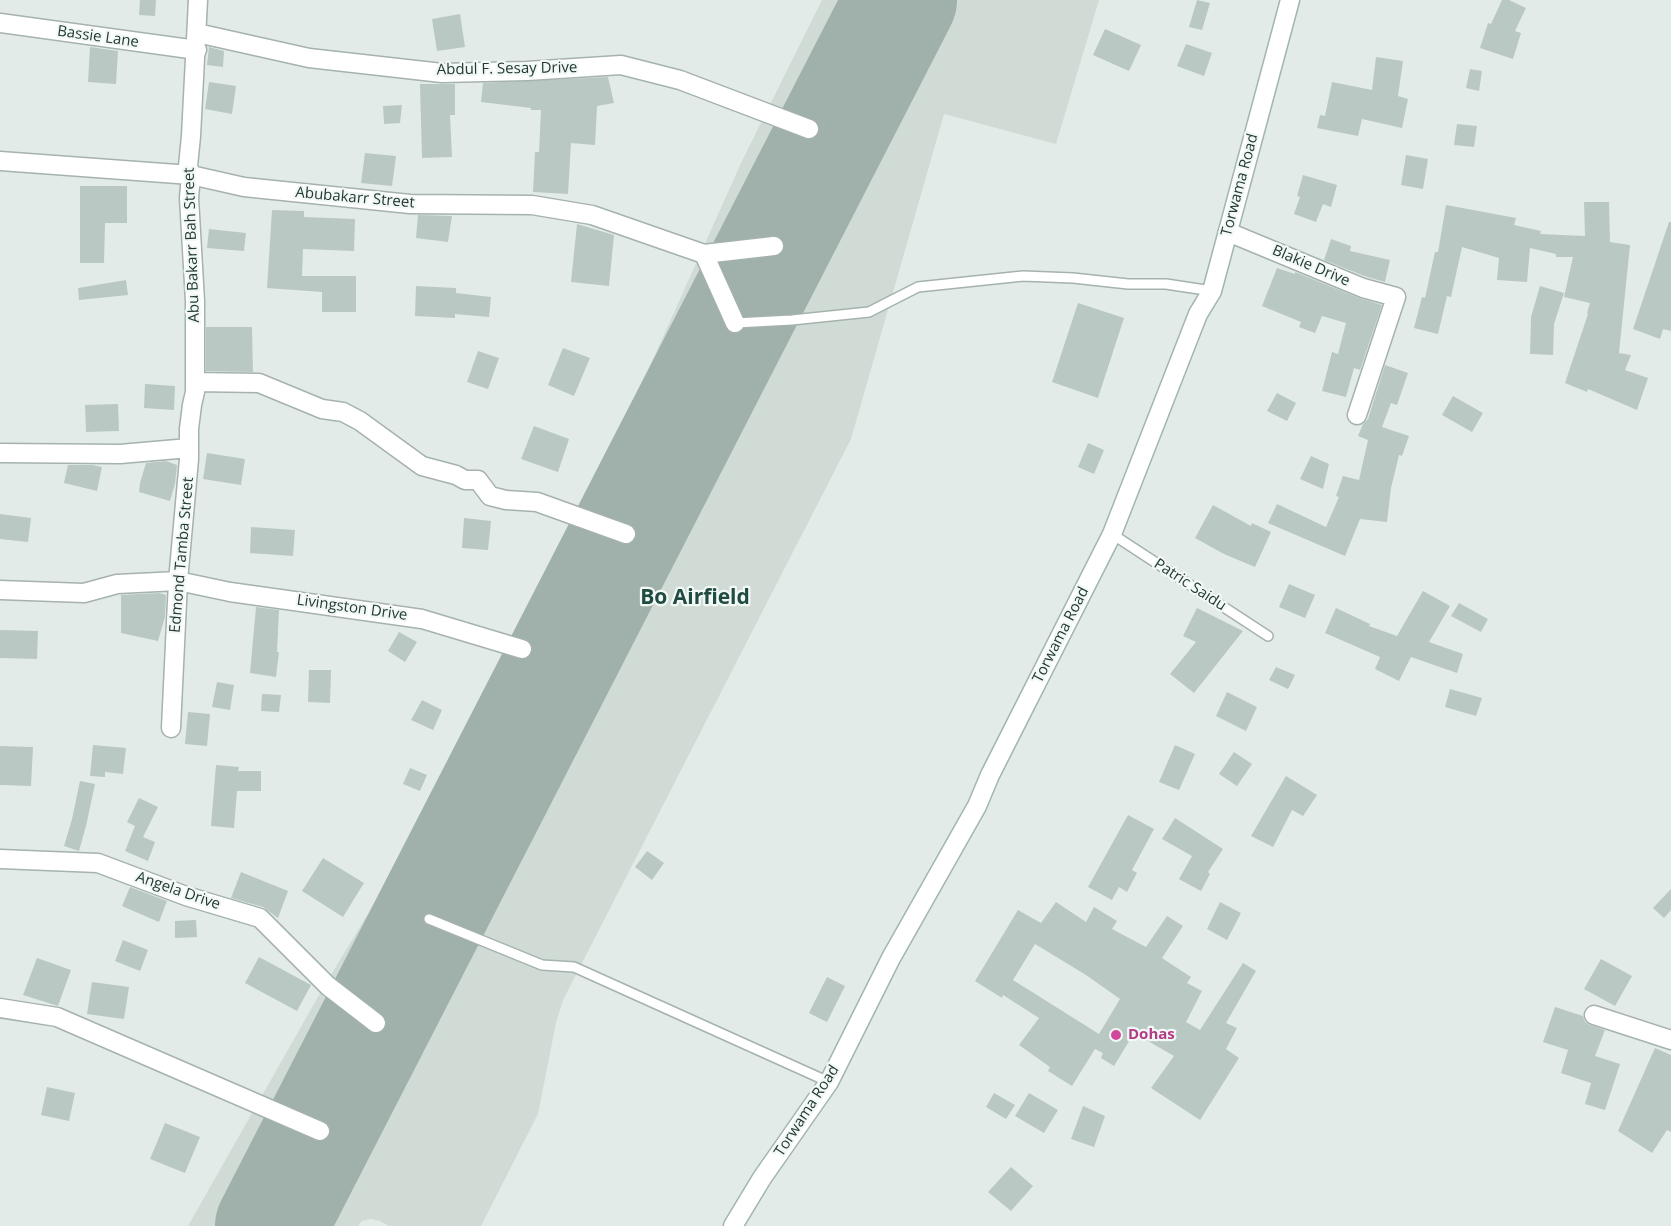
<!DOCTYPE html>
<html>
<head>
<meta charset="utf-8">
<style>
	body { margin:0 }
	canvas { display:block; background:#e2ebe7 }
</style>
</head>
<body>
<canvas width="1671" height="1226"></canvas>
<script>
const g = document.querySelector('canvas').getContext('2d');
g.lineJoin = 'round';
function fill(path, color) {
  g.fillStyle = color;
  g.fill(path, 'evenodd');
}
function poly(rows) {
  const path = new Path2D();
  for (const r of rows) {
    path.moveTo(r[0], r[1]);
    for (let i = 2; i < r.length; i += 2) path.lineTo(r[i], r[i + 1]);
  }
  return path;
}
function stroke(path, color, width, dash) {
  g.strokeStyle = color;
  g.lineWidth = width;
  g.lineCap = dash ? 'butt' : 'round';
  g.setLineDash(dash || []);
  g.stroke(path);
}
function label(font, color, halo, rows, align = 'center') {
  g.font = font + ' "Open Sans",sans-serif';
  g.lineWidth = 4.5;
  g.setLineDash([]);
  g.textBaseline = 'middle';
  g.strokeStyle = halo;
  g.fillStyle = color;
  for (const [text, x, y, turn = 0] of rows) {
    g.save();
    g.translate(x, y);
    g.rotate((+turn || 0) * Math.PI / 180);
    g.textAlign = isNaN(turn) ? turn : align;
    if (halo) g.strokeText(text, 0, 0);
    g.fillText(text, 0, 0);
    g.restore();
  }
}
const built = poly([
	[822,0,1099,0,1056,144,944,114,851,439,563,1000,556,1023,538,1114,481,1226,389,1226,380,1221,371,1219,362,1221,358,1226,188,1226,323,988,508,682,742,161]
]);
const runway = poly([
	[271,1226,901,0]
]);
const building = poly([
	[140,0,156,0,155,16,139,15],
	[1197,0,1210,3,1202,30,1189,27],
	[1502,0,1509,0,1526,8,1515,31,1521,33,1513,59,1480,48,1488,23,1491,24],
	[460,14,465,47,437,51,432,19],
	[1105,29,1141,45,1129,71,1093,55],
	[1186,44,1212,53,1204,76,1177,66],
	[90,47,118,51,116,84,88,82],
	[209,47,224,51,223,67,207,65],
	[1376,57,1403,61,1398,96,1408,99,1402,128,1362,119,1358,136,1317,128,1320,115,1325,116,1332,82,1372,90],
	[1470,69,1482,71,1479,91,1466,88],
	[608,77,614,103,597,106,595,145,571,143,568,194,533,192,535,152,539,152,541,110,531,110,531,108,481,102,483,83],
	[209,82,236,86,232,114,205,109],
	[420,84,455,84,455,115,450,115,452,157,422,158],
	[402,105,400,123,384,124,383,106],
	[1457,124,1477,126,1474,147,1454,145],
	[365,153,396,156,392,186,361,183],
	[1406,155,1428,159,1423,189,1401,185],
	[1303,175,1337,185,1331,207,1323,204,1316,222,1294,214,1300,197,1297,196],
	[80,186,127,186,127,223,105,223,104,263,80,263],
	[1584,202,1609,202,1610,242,1630,245,1619,353,1631,355,1625,370,1648,378,1637,410,1588,389,1587,392,1565,383,1588,314,1587,313,1590,303,1564,297,1573,257,1556,257,1556,254,1530,248,1527,282,1497,280,1499,258,1462,247,1451,297,1447,296,1438,334,1414,328,1422,297,1425,298,1435,252,1438,252,1446,205,1516,218,1514,225,1541,231,1540,234,1585,236],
	[272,210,304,211,304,217,355,219,354,251,303,249,302,276,356,276,356,312,322,312,322,292,267,288],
	[418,215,452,216,448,242,416,238],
	[1669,222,1671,222,1671,331,1663,329,1660,339,1633,329],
	[577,224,614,235,609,286,571,282],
	[209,229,246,233,244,251,207,248],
	[1331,239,1351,246,1350,251,1390,260,1385,282,1367,277,1324,260],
	[1277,268,1295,274,1295,272,1359,298,1382,305,1360,370,1354,368,1346,397,1322,391,1332,352,1338,354,1346,323,1322,316,1315,333,1299,327,1301,322,1262,306],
	[126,280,128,295,79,300,78,288],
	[416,286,456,288,456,293,491,297,489,317,455,314,455,318,415,316],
	[1540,286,1564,293,1554,324,1553,355,1530,354,1531,317],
	[1078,303,1124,318,1098,398,1052,382],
	[206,327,252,327,253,372,206,371],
	[563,348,590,358,574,396,548,385],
	[478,351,499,358,488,389,467,382],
	[1385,365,1408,373,1397,405,1391,403,1382,427,1409,436,1402,456,1399,455,1391,488,1387,522,1360,519,1345,556,1268,523,1277,504,1326,527,1339,497,1336,496,1343,476,1359,480,1368,440,1358,436,1363,424,1368,419],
	[145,384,175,386,174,410,144,408],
	[1277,393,1296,403,1287,421,1267,411],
	[1453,396,1483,413,1472,432,1442,415],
	[118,404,119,431,86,432,85,405],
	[534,426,569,439,558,472,521,459],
	[1088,443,1104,450,1094,474,1078,467],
	[207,453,245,459,241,485,203,479],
	[1311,456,1329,464,1323,489,1300,479],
	[166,461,177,465,175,484,170,501,139,492,140,483,146,463],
	[68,465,92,465,102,467,97,491,64,483],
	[1213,505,1251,526,1252,523,1271,532,1255,567,1224,554,1195,538],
	[0,514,31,518,28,542,0,539],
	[464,518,491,521,488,550,462,548],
	[251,527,295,530,293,556,250,553],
	[1289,584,1315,595,1305,618,1279,607],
	[1423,591,1450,606,1429,642,1463,654,1457,673,1411,657,1399,681,1375,669,1380,657,1325,633,1336,608,1370,624,1369,626,1397,636],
	[159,593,166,595,165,617,158,641,121,633,121,595],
	[1459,603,1488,619,1481,632,1451,616],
	[256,607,279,610,277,652,279,652,276,677,250,673],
	[1197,608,1243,631,1194,693,1170,674,1196,642,1183,636],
	[0,630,38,631,37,659,0,658],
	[399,632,417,642,405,662,388,651],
	[1276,667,1295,675,1288,689,1269,680],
	[309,670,331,670,330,703,308,702],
	[217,682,234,685,230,710,212,707],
	[1450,689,1482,698,1476,716,1445,707],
	[1227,692,1257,707,1246,731,1216,716],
	[262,694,281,695,279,712,261,711],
	[422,700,442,710,433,730,411,720],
	[188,712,210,714,207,746,185,744],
	[93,745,126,748,123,774,105,772,105,777,90,776],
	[1175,745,1195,754,1179,790,1159,782],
	[0,746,33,747,31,786,0,785],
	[1234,752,1252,764,1237,786,1219,774],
	[216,765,239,767,238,771,261,771,261,791,237,791,234,828,211,826],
	[410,768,427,775,420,791,403,784],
	[1286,776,1317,795,1303,816,1292,810,1273,847,1251,836],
	[80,781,95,784,86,826,79,851,64,846,72,819],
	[139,798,158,807,143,837,155,842,148,861,125,851,135,826,127,822],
	[1128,815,1154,829,1132,870,1137,873,1127,892,1119,887,1112,900,1088,887],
	[1175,818,1223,849,1208,872,1210,874,1201,891,1179,879,1192,856,1162,839],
	[647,851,664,863,652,880,635,867],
	[323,858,364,883,343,917,302,891],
	[241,872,288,891,278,918,263,907,231,898],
	[130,887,167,901,159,922,122,906],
	[1671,889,1671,910,1664,918,1653,908],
	[1056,902,1086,922,1094,907,1117,921,1112,929,1146,947,1167,916,1183,926,1162,958,1191,977,1187,983,1202,991,1186,1022,1200,1030,1243,963,1256,971,1226,1023,1237,1028,1226,1049,1239,1058,1200,1120,1151,1088,1174,1056,1134,1033,1114,1066,1101,1058,1103,1053,1095,1049,1072,1086,1048,1071,1050,1067,1019,1045,1039,1018,1003,995,1002,998,975,981,1018,910,1041,923],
	[1035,944,1086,975,1120,999,1099,1034,1013,980],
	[1220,902,1241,913,1227,940,1207,929],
	[196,920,197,937,175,938,175,921],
	[123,940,148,950,140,971,115,961],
	[259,957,311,985,297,1011,245,983],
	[37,958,71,970,58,1006,23,995],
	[1601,959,1632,976,1615,1006,1584,989],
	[827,977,845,986,827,1022,809,1013],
	[92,982,129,987,124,1019,87,1014],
	[1555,1007,1583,1016,1585,1022,1590,1025,1605,1030,1595,1056,1620,1064,1605,1110,1585,1104,1591,1083,1561,1073,1568,1050,1543,1042],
	[1655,1048,1671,1055,1671,1132,1667,1130,1652,1153,1618,1131],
	[47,1087,75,1093,69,1121,41,1115],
	[994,1093,1015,1105,1006,1119,986,1107],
	[1029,1093,1058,1110,1044,1133,1015,1116],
	[1083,1106,1105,1116,1094,1147,1071,1139],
	[165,1123,200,1137,185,1173,150,1159],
	[1011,1167,1033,1186,1011,1211,988,1192]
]);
const service = poly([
	[735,323,792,320,869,312,918,287,1023,276,1073,278,1128,284,1166,284,1212,291],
	[1112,534,1268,636],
	[429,919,542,965,574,967,829,1082]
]);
const minor = poly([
	[0,23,197,50],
	[197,33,309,58,442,73,527,71,621,65,680,80,809,129],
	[0,161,191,175,244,187,410,204,532,205,592,215,704,254],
	[1228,232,1363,288,1396,297,1357,415],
	[735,323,704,254,774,246],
	[195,382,259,383,322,409,343,412,360,421,422,466,456,475,465,480,478,480,490,496,506,500,537,502,626,534],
	[0,453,120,454,189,448],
	[0,590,84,593,117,584,178,581,230,592,422,619,522,649],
	[171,728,178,581,189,459,189,429,192,405,195,392,195,301,189,198,191,175,188,166,191,136,198,0],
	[0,859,98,863,186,896,260,918,328,986,376,1023],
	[0,1008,57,1017,320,1131],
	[1594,1015,1671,1040]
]);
const secondary = poly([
	[733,1226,762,1178,829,1082,891,958,977,806,990,775,1112,534,1198,314,1212,291,1290,0]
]);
const markers = [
	[1116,1035,6,"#d1479c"]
];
const streetNames = [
	["Bassie Lane",98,37,8],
	["Abdul F. Sesay Drive",507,69,-1],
	["Torwama Road",1240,185,-75],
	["Abubakarr Street",355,198,5],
	["Abu Bakarr Bah Street",192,245,-92],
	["Blakie Drive",1311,266,23],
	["Edmond Tamba Street",182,555,-85],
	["Patric Saidu",1190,585,33],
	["Livingston Drive",352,608,8],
	["Torwama Road",1061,635,-63],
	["Angela Drive",178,891,19],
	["Torwama Road",807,1111,-57]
];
const hotelNames = [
	["Dohas",1128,1035]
];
const districtNames = [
	["Bo Airfield",695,598]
];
fill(built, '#d0dbd6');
stroke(runway, '#a0b0ab', 112);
fill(building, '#bac8c3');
stroke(service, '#a5b2ae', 12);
stroke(minor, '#a5b2ae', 21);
stroke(secondary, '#a1b6ae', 21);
stroke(service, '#fff', 9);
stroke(minor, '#fff', 18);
stroke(secondary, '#fff', 18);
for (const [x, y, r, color] of markers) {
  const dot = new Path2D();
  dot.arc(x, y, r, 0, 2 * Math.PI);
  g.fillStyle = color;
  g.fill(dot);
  stroke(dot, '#f2f8f5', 2);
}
label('15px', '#233a34', '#f2f8f5', streetNames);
label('bold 15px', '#b23c85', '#f2f8f5', hotelNames, 'left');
label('bold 21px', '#204b41', '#f2f8f5', districtNames);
</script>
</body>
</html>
